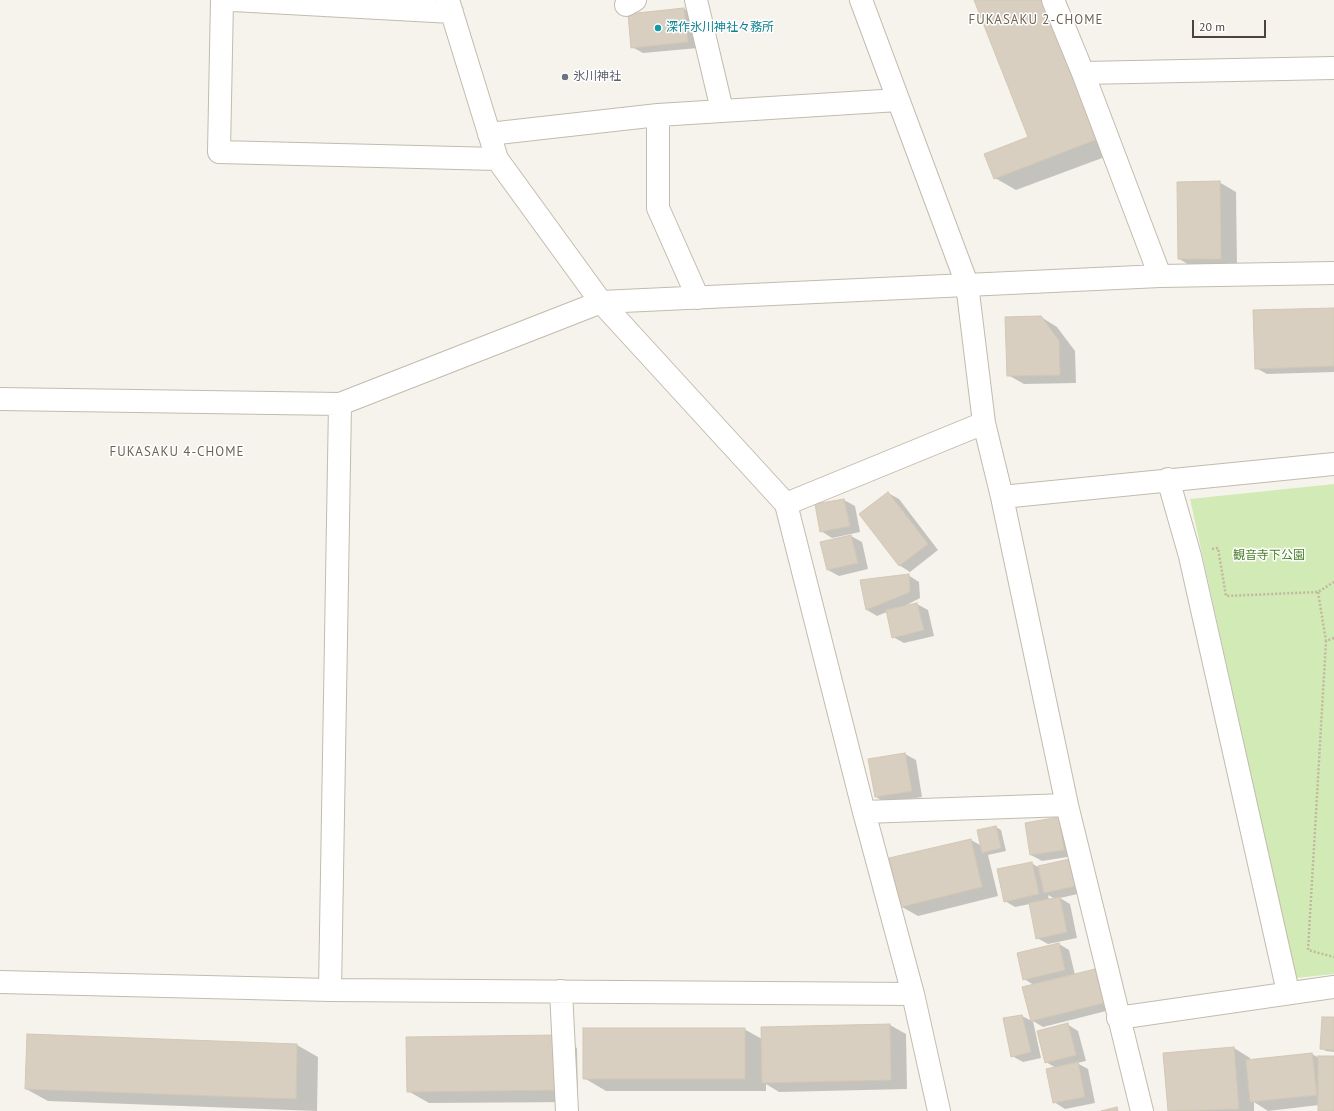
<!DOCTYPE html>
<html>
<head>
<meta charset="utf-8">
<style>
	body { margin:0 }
	#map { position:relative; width:1334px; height:1111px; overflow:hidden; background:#f6f3ec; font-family:"PT Sans",sans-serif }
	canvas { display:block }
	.scale { position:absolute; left:1192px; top:20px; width:74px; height:18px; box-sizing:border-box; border:2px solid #4b4439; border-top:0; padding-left:5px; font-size:12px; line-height:14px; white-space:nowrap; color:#4b4439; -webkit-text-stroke:3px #fff; paint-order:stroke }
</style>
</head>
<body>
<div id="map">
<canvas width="1334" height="1111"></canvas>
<div class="scale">20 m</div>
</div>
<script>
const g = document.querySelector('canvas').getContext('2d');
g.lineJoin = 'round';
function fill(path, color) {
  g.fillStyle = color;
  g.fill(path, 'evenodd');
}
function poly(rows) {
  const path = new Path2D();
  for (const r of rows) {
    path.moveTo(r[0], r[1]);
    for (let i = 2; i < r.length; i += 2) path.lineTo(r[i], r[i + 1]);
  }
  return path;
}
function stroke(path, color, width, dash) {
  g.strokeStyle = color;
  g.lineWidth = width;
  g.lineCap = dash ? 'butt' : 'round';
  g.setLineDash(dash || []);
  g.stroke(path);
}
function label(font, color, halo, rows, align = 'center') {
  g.font = font + ' "PT Sans","Noto Sans JP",sans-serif';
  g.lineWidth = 3;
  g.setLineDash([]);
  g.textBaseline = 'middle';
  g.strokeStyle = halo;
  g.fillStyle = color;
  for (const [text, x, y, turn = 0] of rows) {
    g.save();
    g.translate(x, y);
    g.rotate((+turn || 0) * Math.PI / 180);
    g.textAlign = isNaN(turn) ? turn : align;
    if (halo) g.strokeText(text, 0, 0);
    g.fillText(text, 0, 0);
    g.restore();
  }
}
const green = poly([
	[1334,484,1334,974,1296,978,1190,499]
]);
const shadow = poly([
	[975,0,1121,151,1016,190,995,178,1029,138],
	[684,9,695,15,698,48,643,53,632,47],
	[1219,182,1236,192,1237,267,1195,268,1179,259],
	[1334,309,1334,372,1267,374,1256,368],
	[1041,317,1057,327,1075,351,1076,383,1024,384,1008,375],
	[888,493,899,499,938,550,910,572,899,565],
	[844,500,855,506,860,532,832,538,821,531],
	[851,536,862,542,868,569,839,576,828,570,822,543],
	[908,575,919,582,920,598,901,608,917,604,928,610,934,636,904,643,893,637,887,612,877,616,867,610,862,581],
	[905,754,916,760,922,797,886,803,876,797],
	[1059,818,1074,856,1042,861,1031,855],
	[996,827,1001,830,1006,851,988,855,998,896,918,916,902,907,971,840,982,846],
	[1070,860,1086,892,1060,898,1070,904,1077,938,1048,944,1037,938,1030,904,1015,907,1005,901,1031,863,1038,867],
	[1048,895,1055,899,1049,900],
	[1059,944,1069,950,1075,975,1095,970,1106,976,1114,1009,1043,1027,1033,1021,1041,1058,1023,1062,1012,1056,1004,1019,1022,1016,1032,1021,1024,987,1034,985,1024,979],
	[1334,1018,1334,1052,1326,1051,1321,1048],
	[1067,1024,1078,1031,1086,1061,1077,1063,1088,1069,1095,1103,1065,1109,1054,1102,1056,1068,1046,1062],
	[890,1025,906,1034,907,1089,779,1092,766,1084,766,1091,606,1091,584,1078,744,1029,762,1039],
	[556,1036,577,1048,578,1102,429,1103,408,1091],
	[297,1045,318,1057,317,1111,48,1101,26,1089],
	[1234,1048,1250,1058,1250,1060,1312,1054,1319,1058,1334,1057,1334,1111,1319,1111,1319,1105,1268,1111,1254,1102,1254,1111,1169,1111,1164,1054]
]);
const building = poly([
	[974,0,1046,0,1100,138,994,179,984,154,1028,137,974,0],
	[684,8,688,42,631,48,628,14,684,8],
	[1220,181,1221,259,1178,259,1177,182,1220,181],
	[1334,308,1334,366,1255,369,1253,310,1334,308],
	[1041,316,1059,341,1060,375,1007,376,1005,317,1041,316],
	[888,492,928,544,899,566,859,514,888,492],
	[844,499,850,526,820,532,815,504,844,499],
	[851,535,858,563,827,570,820,542,851,535],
	[909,574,910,592,866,610,860,580,909,574],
	[917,603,924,630,892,638,886,610,917,603],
	[905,753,912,791,875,797,868,759,905,753],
	[1059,817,1064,850,1030,855,1025,823,1059,817],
	[996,826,1001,848,982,853,977,830,996,826],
	[971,839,982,887,901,907,889,858,971,839],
	[1070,859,1076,886,1044,893,1038,866,1070,859],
	[1032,862,1039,894,1004,902,997,869,1032,862],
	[1060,897,1067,932,1036,939,1029,903,1060,897],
	[1059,943,1065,970,1023,980,1017,953,1059,943],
	[1095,969,1104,1003,1031,1021,1022,987,1095,969],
	[1022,1015,1031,1052,1011,1057,1003,1018,1022,1015],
	[1322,1017,1334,1017,1334,1050,1320,1049,1322,1017],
	[1068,1023,1076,1055,1045,1063,1037,1031,1068,1023],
	[890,1024,891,1080,762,1083,761,1027,890,1024],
	[583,1028,745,1028,745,1079,583,1079,583,1028],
	[27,1034,297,1044,296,1099,25,1089,27,1034],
	[556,1035,557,1090,407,1092,406,1037,556,1035],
	[1234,1047,1239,1109,1168,1111,1163,1053,1234,1047],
	[1312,1053,1317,1095,1250,1102,1246,1060,1312,1053],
	[1318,1056,1334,1056,1334,1111,1318,1111,1318,1056],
	[1078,1062,1085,1097,1053,1103,1046,1069,1078,1062],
	[1117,1107,1118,1111,1101,1111,1117,1107]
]);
const path = poly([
	[1212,549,1218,548,1226,596,1318,592,1334,582],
	[1318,592,1326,641],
	[1334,638,1326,641,1308,950,1334,957]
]);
const minor = poly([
	[222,0,219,152,497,159],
	[233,0,452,12],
	[448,0,497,159,601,302,786,504,864,812,913,994,939,1111],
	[696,0,722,110],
	[861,0,967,284,984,423,1002,497,1067,805,1142,1111],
	[1053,0,1083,73,1160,276],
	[626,5,635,0],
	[1083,73,1334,68],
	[658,115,658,208,698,298],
	[489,134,658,115,898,100],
	[0,399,340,404,601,302,1160,276,1334,273],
	[1168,479,1190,556,1288,992],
	[1002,497,1334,464],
	[786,504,984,423],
	[864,812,1067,805],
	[0,982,330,990,913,994],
	[330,990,340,404],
	[561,991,567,1111],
	[1118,1018,1334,987]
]);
const markers = [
	[658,28,4,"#0f9aa8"],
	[565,77,4,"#6b7280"]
];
const cultureNames = [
	["深作氷川神社々務所",666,28]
];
const worshipNames = [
	["氷川神社",573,77]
];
const parkNames = [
	["観音寺下公園",1269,556]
];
const neighbourhoodNames = [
	["FUKASAKU 2-CHOME",1036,20],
	["FUKASAKU 4-CHOME",177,452]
];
fill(green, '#d2eab5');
fill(shadow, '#0003');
fill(building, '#d8cfc1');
stroke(building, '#d3c7b4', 1);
stroke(minor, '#c2bbae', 24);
stroke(path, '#c4b79f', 2.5, [2, 2]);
stroke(minor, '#fff', 22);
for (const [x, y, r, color] of markers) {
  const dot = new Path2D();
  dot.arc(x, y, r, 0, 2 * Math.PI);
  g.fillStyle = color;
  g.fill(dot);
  stroke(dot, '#fff', 1.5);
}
label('12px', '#0d838f', '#fff', cultureNames, 'left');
label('12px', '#5b616d', '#fff', worshipNames, 'left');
label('12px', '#4a7f2a', '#fff', parkNames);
g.letterSpacing = '1px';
label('13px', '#6e6250', '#fff', neighbourhoodNames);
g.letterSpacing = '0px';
</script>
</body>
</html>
